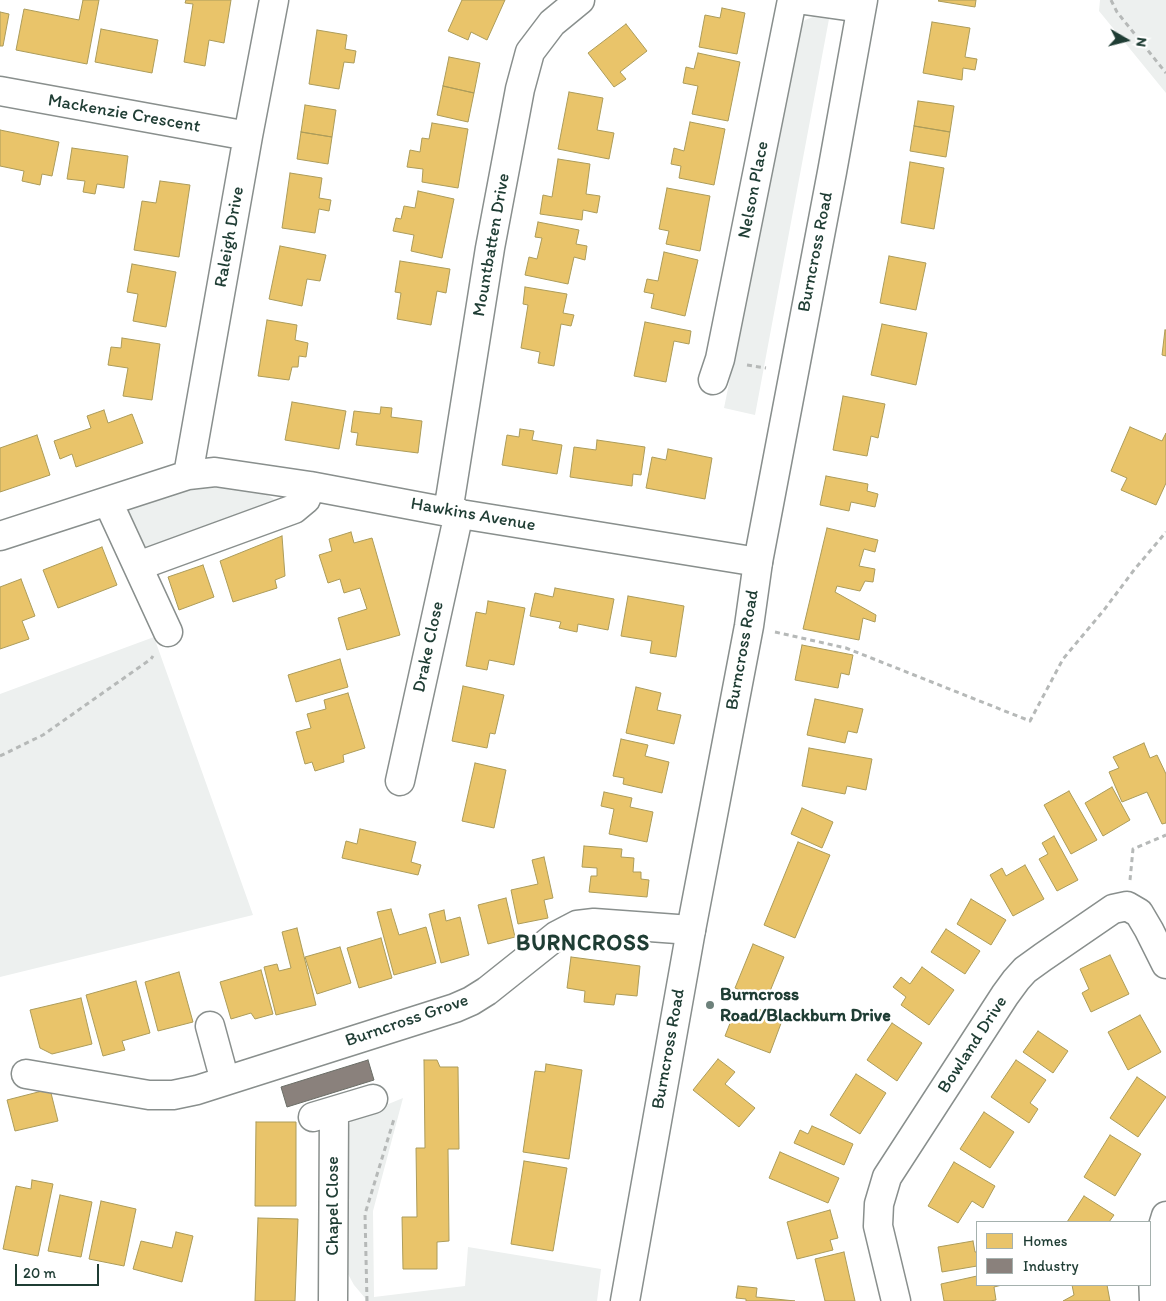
<!DOCTYPE html>
<html>
<head>
<meta charset="utf-8">
<style>
	body { margin:0 }
	#map { position:relative; width:1166px; height:1301px; overflow:hidden; background:#fff; font-family:Itim,sans-serif }
	canvas { display:block }
	.legend { position:absolute; left:976px; top:1221px; width:175px; height:65px; box-sizing:border-box; background:#fff; border:1px solid #a5b1ae; margin:0; padding:6px 9px; list-style:none; font-size:15px; color:#1f3d34 }
	.legend li { display:flex; align-items:center; gap:10px; height:25px }
	.legend b { width:25px; border:1px solid #a5b1ae }
	.north { position:absolute; left:1101px; top:15px; width:50px; height:50px; -webkit-text-stroke:4px #fff; paint-order:stroke; rotate:98deg; font-size:14px; font-weight:700; line-height:20px; text-align:center; color:#1f3d34 }
	.north::after { content:''; display:block; margin:auto; width:18px; height:22px; background:#1f3d34; clip-path:polygon(50% 0,100% 100%,50% 72%,0 100%) }
	.scale { position:absolute; left:15px; top:1264px; width:84px; height:22px; box-sizing:border-box; border:2px solid #1f3d34; border-top:0; padding-left:6px; font-size:15px; line-height:18px; white-space:nowrap; color:#1f3d34; -webkit-text-stroke:4px #fff; paint-order:stroke }
</style>
</head>
<body>
<div id="map">
<canvas width="1166" height="1301"></canvas>
<ul class="legend">
<li><b style="height:14px;background:#e9c46a"></b>Homes</li>
<li><b style="height:14px;background:#8a817c"></b>Industry</li>
</ul>
<div class="north">N</div>
<div class="scale">20 m</div>
</div>
<script>
const g = document.querySelector('canvas').getContext('2d');
g.lineJoin = 'round';
function fill(path, color) {
  g.fillStyle = color;
  g.fill(path, 'evenodd');
}
function poly(rows) {
  const path = new Path2D();
  for (const r of rows) {
    path.moveTo(r[0], r[1]);
    for (let i = 2; i < r.length; i += 2) path.lineTo(r[i], r[i + 1]);
  }
  return path;
}
function stroke(path, color, width, dash) {
  g.strokeStyle = color;
  g.lineWidth = width;
  g.lineCap = dash ? 'butt' : 'round';
  g.setLineDash(dash || []);
  g.stroke(path);
}
function label(font, color, halo, rows, align = 'center') {
  g.font = font + ' Itim,sans-serif';
  g.lineWidth = 5;
  g.setLineDash([]);
  g.textBaseline = 'middle';
  g.strokeStyle = halo;
  g.fillStyle = color;
  for (const [text, x, y, turn = 0] of rows) {
    g.save();
    g.translate(x, y);
    g.rotate((+turn || 0) * Math.PI / 180);
    g.textAlign = isNaN(turn) ? turn : align;
    if (halo) g.strokeText(text, 0, 0);
    g.fillText(text, 0, 0);
    g.restore();
  }
}
const built = poly([
	[1100,0,1166,0,1166,93,1099,11],
	[813,17,829,19,755,415,724,408,801,27,805,20],
	[213,486,266,494,280,503,145,554,124,507,185,487],
	[154,637,253,915,0,977,0,694],
	[403,1098,373,1211,374,1297,465,1286,468,1247,601,1269,597,1301,365,1301,365,1298,354,1285,348,1274,346,1132,352,1119]
]);
const homes = poly([
	[83,0,99,0,87,64,16,50,24,9,79,20,83,0],
	[186,0,231,0,224,43,209,40,205,66,184,62,193,4,185,3,186,0],
	[462,0,505,0,487,40,471,32,468,40,448,31,462,0],
	[939,0,976,0,975,7,938,1,939,0],
	[722,8,745,13,737,54,699,47,705,15,720,18,722,8],
	[0,12,9,14,3,46,0,46,0,12],
	[932,22,970,28,965,57,977,59,975,70,963,68,962,80,923,73,932,22],
	[626,24,647,51,620,72,626,79,614,87,588,53,626,24],
	[101,29,158,40,152,73,95,62,101,29],
	[317,30,347,35,345,49,356,51,354,63,344,62,339,89,309,84,317,30],
	[698,53,740,62,728,121,692,114,698,86,683,83,686,67,694,69,698,53],
	[449,57,480,63,474,93,443,86,449,57],
	[443,86,474,93,468,122,437,115,443,86],
	[569,92,603,98,597,130,614,133,609,159,558,149,569,92],
	[918,101,954,106,950,132,914,126,918,101],
	[305,105,336,110,332,137,301,132,305,105],
	[690,122,725,129,714,185,679,178,681,166,671,164,674,148,684,151,690,122],
	[432,123,468,129,458,188,422,182,423,169,407,167,410,150,420,152,422,138,429,139,432,123],
	[914,126,950,132,946,157,910,151,914,126],
	[0,130,59,142,52,176,42,174,40,185,22,181,24,171,0,166,0,130],
	[301,132,332,137,328,164,297,159,301,132],
	[72,148,128,156,124,188,97,184,95,194,83,192,85,181,67,179,72,148],
	[558,159,590,164,586,194,600,196,597,213,583,210,582,220,540,214,543,195,552,197,558,159],
	[910,162,944,168,934,229,901,223,910,162],
	[290,173,322,178,319,198,331,200,329,211,319,209,315,233,282,228,290,173],
	[160,181,190,185,179,257,134,250,142,201,156,203,160,181],
	[667,188,710,196,700,251,666,244,669,231,659,229,667,188],
	[418,191,454,199,442,258,411,251,414,235,393,231,396,218,401,219,404,206,415,208,418,191],
	[538,222,579,230,576,244,587,246,585,260,574,257,568,284,525,275,529,257,537,259,542,238,535,237,538,222],
	[280,246,326,255,320,281,307,279,302,306,269,299,280,246],
	[664,252,698,260,685,316,651,308,654,294,644,292,647,279,658,281,664,252],
	[889,256,926,263,916,310,880,303,889,256],
	[400,261,450,269,446,293,437,291,431,325,397,319,401,293,395,292,400,261],
	[132,264,176,272,166,327,133,321,138,294,127,292,132,264],
	[525,287,567,294,563,313,574,315,571,326,561,324,554,366,538,363,540,352,521,348,528,305,523,304,525,287],
	[267,320,297,325,295,340,308,343,306,357,299,356,298,367,292,367,289,380,258,376,267,320],
	[645,322,691,331,689,344,674,341,666,382,634,376,645,322],
	[882,324,927,333,916,385,871,375,882,324],
	[1165,330,1166,330,1166,356,1162,355,1165,330],
	[122,338,160,344,152,400,123,396,128,368,108,365,111,347,121,348,122,338],
	[843,396,885,404,878,438,871,436,867,456,833,450,843,396],
	[292,402,346,411,339,449,285,440,292,402],
	[381,407,392,408,391,417,422,421,418,453,356,445,358,433,351,432,354,411,380,414,381,407],
	[104,410,108,423,132,414,143,443,76,467,72,454,60,459,54,441,91,428,87,416,104,410],
	[1130,427,1162,441,1166,433,1166,483,1156,505,1121,490,1127,478,1111,471,1130,427],
	[520,429,534,431,532,440,562,445,557,474,502,465,507,435,519,437,520,429],
	[37,435,50,475,0,492,0,448,37,435],
	[597,440,645,447,641,475,633,474,632,486,570,477,574,447,596,450,597,440],
	[668,449,712,458,705,499,646,488,652,457,666,460,668,449],
	[826,476,868,484,867,491,878,494,875,507,851,502,849,511,820,505,826,476],
	[827,528,878,540,875,552,864,549,859,566,875,569,873,582,865,581,860,591,837,586,835,592,876,615,875,622,863,618,859,640,803,629,827,528],
	[351,532,354,543,372,538,400,635,347,650,338,618,367,609,360,588,344,593,340,579,328,583,319,555,332,551,329,539,351,532],
	[282,536,285,576,275,580,277,588,233,602,220,561,282,536],
	[102,547,117,585,58,608,43,570,102,547],
	[203,565,214,597,179,610,168,577,203,565],
	[21,579,35,616,22,621,29,639,0,649,0,587,21,579],
	[555,588,614,599,608,630,578,624,577,632,559,628,561,622,530,616,535,593,553,597,555,588],
	[628,596,684,606,676,657,650,653,652,641,621,636,628,596],
	[488,601,525,608,514,665,489,660,487,670,466,666,476,612,486,614,488,601],
	[802,645,853,655,849,675,841,673,838,688,795,680,802,645],
	[340,659,348,687,296,702,288,675,340,659],
	[463,686,504,695,495,734,490,733,487,748,452,741,463,686],
	[636,687,661,693,657,710,681,715,674,744,626,733,636,687],
	[348,693,365,748,343,755,344,762,315,771,312,762,305,764,296,732,311,728,307,714,326,709,324,700,348,693],
	[815,699,863,709,857,733,848,731,845,743,807,735,815,699],
	[621,739,648,745,645,756,669,762,662,793,623,784,624,778,613,776,621,739],
	[1144,743,1150,758,1157,755,1166,774,1166,823,1162,824,1147,792,1122,802,1109,772,1119,768,1113,757,1144,743],
	[809,748,872,759,866,790,847,786,845,794,802,786,809,748],
	[475,763,506,770,494,828,462,821,475,763],
	[1112,787,1130,820,1103,836,1085,803,1112,787],
	[1069,791,1097,840,1071,854,1044,805,1069,791],
	[604,792,632,798,630,807,653,812,647,842,609,834,614,809,601,806,604,792],
	[802,808,833,822,822,848,791,834,802,808],
	[360,829,416,842,411,862,421,865,418,875,342,858,346,841,357,844,360,829],
	[1054,836,1078,880,1057,891,1039,859,1048,854,1042,843,1054,836],
	[798,842,830,855,795,938,764,925,798,842],
	[584,846,622,849,621,857,634,858,633,872,641,872,641,879,649,880,647,897,589,892,591,876,597,876,597,868,582,867,584,846],
	[544,857,553,898,544,900,548,918,518,924,511,890,538,884,532,860,544,857],
	[1025,865,1044,899,1013,916,990,875,1002,868,1006,876,1025,865],
	[506,898,515,937,488,944,478,905,506,898],
	[971,899,1006,920,991,945,957,924,971,899],
	[391,909,399,935,426,927,436,963,394,975,377,912,391,909],
	[444,910,446,921,460,917,469,955,441,963,429,914,444,910],
	[297,928,316,1005,276,1015,264,967,277,964,279,971,291,968,282,932,297,928],
	[946,929,980,951,965,974,931,952,946,929],
	[381,938,392,978,359,988,347,948,381,938],
	[753,944,784,957,766,1001,735,988,753,944],
	[340,947,351,983,317,994,305,957,340,947],
	[1110,955,1129,994,1091,1012,1082,993,1089,989,1080,969,1110,955],
	[571,957,640,966,637,996,616,994,614,1005,584,1002,585,991,567,988,571,957],
	[922,967,954,990,929,1025,901,1005,906,997,893,987,901,977,910,984,922,967],
	[261,970,273,1014,255,1019,251,1013,231,1019,220,982,261,970],
	[179,972,193,1022,158,1031,145,982,179,972],
	[136,981,150,1033,122,1041,125,1050,103,1056,86,995,136,981],
	[81,998,92,1044,52,1054,40,1048,30,1010,81,998],
	[758,1009,783,1018,770,1053,725,1036,734,1013,754,1020,758,1009],
	[1140,1015,1161,1052,1128,1070,1108,1032,1140,1015],
	[892,1023,922,1043,897,1081,867,1060,892,1023],
	[1038,1031,1068,1051,1053,1073,1023,1052,1038,1031],
	[718,1059,735,1072,725,1084,755,1108,739,1127,693,1090,718,1059],
	[424,1060,437,1060,440,1067,458,1067,459,1149,448,1149,449,1241,437,1242,437,1269,403,1269,402,1217,417,1217,416,1148,425,1148,424,1060],
	[1016,1060,1046,1080,1030,1103,1038,1109,1029,1123,991,1097,1016,1060],
	[546,1064,582,1070,569,1159,523,1152,535,1071,545,1072,546,1064],
	[856,1074,886,1093,860,1134,830,1115,856,1074],
	[1137,1077,1166,1097,1138,1137,1110,1118,1137,1077],
	[50,1089,58,1121,15,1131,7,1100,50,1089],
	[984,1112,1014,1132,990,1168,960,1149,984,1112],
	[256,1122,296,1122,296,1206,255,1206,256,1122],
	[812,1126,853,1144,844,1165,794,1143,800,1130,808,1134,812,1126],
	[1110,1135,1141,1154,1115,1196,1084,1177,1110,1135],
	[780,1152,839,1178,828,1203,769,1178,780,1152],
	[524,1161,567,1168,553,1251,511,1244,524,1161],
	[954,1162,995,1186,983,1208,972,1201,958,1223,928,1206,954,1162],
	[32,1180,53,1184,38,1256,3,1249,16,1186,31,1189,32,1180],
	[60,1195,92,1202,81,1257,48,1251,60,1195],
	[1084,1196,1114,1215,1109,1222,1067,1222,1084,1196],
	[101,1201,136,1209,124,1266,89,1259,101,1201],
	[830,1210,838,1238,830,1240,833,1250,797,1259,787,1222,830,1210],
	[258,1218,298,1219,295,1301,255,1301,258,1218],
	[176,1232,193,1236,182,1282,133,1269,141,1241,172,1248,176,1232],
	[973,1241,975,1252,977,1252,977,1266,942,1272,938,1247,973,1241],
	[844,1252,855,1301,825,1301,815,1259,844,1252],
	[977,1276,977,1285,1002,1285,994,1287,996,1300,990,1301,944,1301,941,1284,977,1276],
	[1072,1285,1107,1285,1110,1301,1063,1301,1074,1295,1072,1285],
	[738,1286,757,1288,756,1297,795,1301,746,1301,746,1299,736,1298,738,1286]
]);
const industry = poly([
	[368,1060,374,1080,287,1107,281,1087,368,1060]
]);
const path = poly([
	[1111,0,1117,12,1166,73],
	[747,365,766,368],
	[775,632,846,648,1030,721,1063,659,1104,610,1134,570,1166,532],
	[0,756,43,735,151,659,153,656],
	[1130,880,1133,849,1166,835],
	[367,1301,365,1214,394,1119]
]);
const minor = poly([
	[804,0,861,8],
	[0,91,248,136],
	[713,380,720,359,792,0],
	[188,475,248,136,274,0],
	[108,502,168,632],
	[448,512,490,248,520,89,530,52,552,23,580,0],
	[0,536,188,475,215,472,310,486,448,512,758,562],
	[138,566,294,509,306,499,310,486],
	[400,781,459,513],
	[210,1026,225,1081],
	[26,1074,149,1095,173,1095,197,1090,455,1008,471,1001,487,991,556,936,577,925,594,923,691,930],
	[313,1117,373,1099],
	[333,1301,334,1111],
	[896,1301,878,1226,879,1204,887,1177,1005,995,1016,980,1025,970,1043,957,1113,909,1127,906,1139,913,1149,930,1166,964],
	[1154,1301,1153,1274,1159,1239,1166,1216]
]);
const major = poly([
	[625,1301,691,930,749,626,758,562,832,172,863,0]
]);
const markers = [
	[710,1005,5,"#6d817b"]
];
const streetNames = [
	["Mackenzie Crescent",124,114,10],
	["Nelson Place",754,190,-79],
	["Raleigh Drive",230,237,-80],
	["Mountbatten Drive",492,245,-80],
	["Burncross Road",816,252,-79],
	["Hawkins Avenue",473,515,10],
	["Drake Close",429,647,-78],
	["Burncross Road",743,650,-80],
	["Burncross Grove",407,1021,-19],
	["Bowland Drive",973,1045,-57],
	["Burncross Road",669,1049,-80],
	["Chapel Close",333,1206,-90]
];
const poiNames = [
	["Burncross",720,995],
	["Road/Blackburn Drive",720,1016]
];
const districtNames = [
	["BURNCROSS",583,944]
];
fill(built, '#edf0ef');
fill(homes, '#e9c46a');
stroke(homes, '#ac9c5a', 1);
fill(industry, '#8a817c');
stroke(industry, '#6a6d66', 1);
stroke(minor, '#898f8d', 31);
stroke(major, '#898f8d', 31);
stroke(path, '#b6b9b8', 3, [5, 4]);
stroke(minor, '#fff', 28);
stroke(major, '#fff', 28);
for (const [x, y, r, color] of markers) {
  const dot = new Path2D();
  dot.arc(x, y, r, 0, 2 * Math.PI);
  g.fillStyle = color;
  g.fill(dot);
  stroke(dot, '#fff', 2);
}
label('18px', '#1f3d34', '#fff', streetNames);
label('bold 18px', '#1f3d34', '#fff', poiNames, 'left');
g.letterSpacing = '1px';
label('bold 22px', '#1f3d34', '#fff', districtNames);
g.letterSpacing = '0px';
</script>
</body>
</html>
